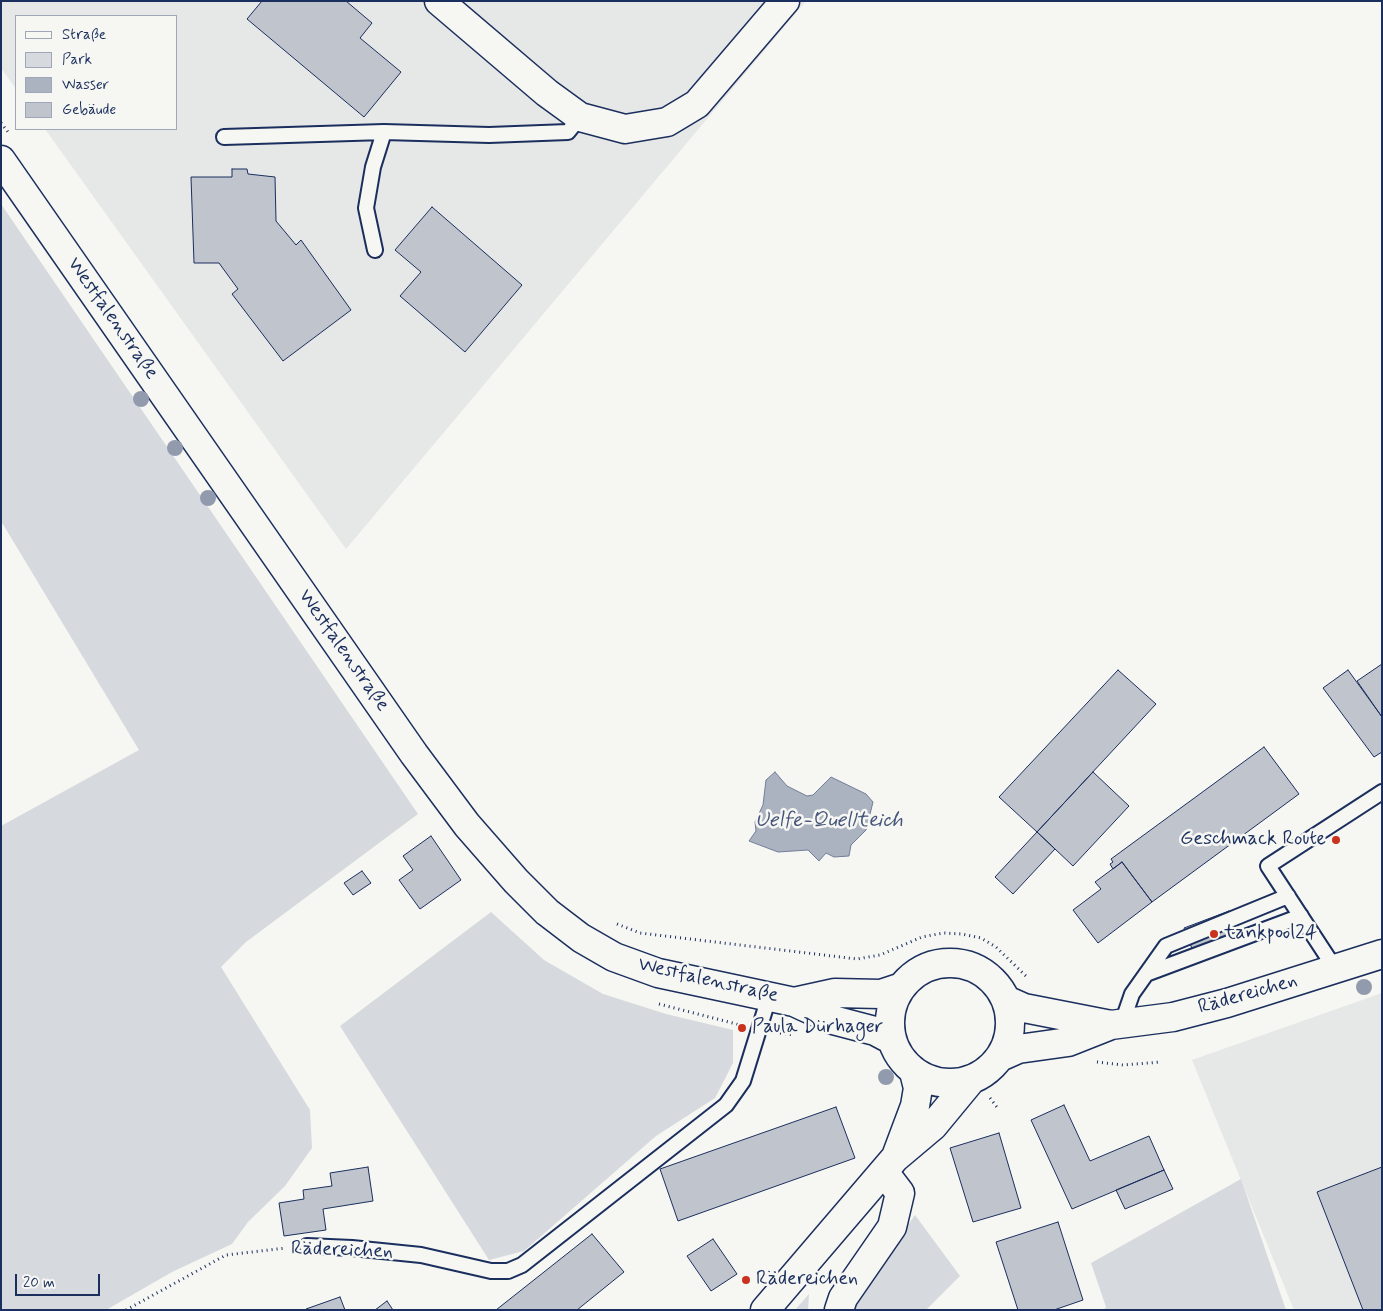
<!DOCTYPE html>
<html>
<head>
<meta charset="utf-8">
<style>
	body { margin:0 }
	#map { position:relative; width:1383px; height:1311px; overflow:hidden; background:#f6f6f2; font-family:Mynerve,sans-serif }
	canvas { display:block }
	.frame { position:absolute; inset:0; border:2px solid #1b2f5e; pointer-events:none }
	.legend { position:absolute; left:15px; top:15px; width:162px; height:115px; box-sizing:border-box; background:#f6f6f2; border:1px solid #9ea6b7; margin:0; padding:6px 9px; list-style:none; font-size:15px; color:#1b2f5e }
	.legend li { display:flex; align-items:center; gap:10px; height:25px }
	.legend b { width:25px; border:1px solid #9ea6b7 }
	.scale { position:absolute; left:15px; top:1274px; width:85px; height:22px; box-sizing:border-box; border:2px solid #1b2f5e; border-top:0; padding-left:6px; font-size:15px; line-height:18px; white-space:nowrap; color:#1b2f5e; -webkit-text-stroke:4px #f6f6f2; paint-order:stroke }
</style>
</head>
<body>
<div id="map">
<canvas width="1383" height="1311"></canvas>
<div class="frame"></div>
<ul class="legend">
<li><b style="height:6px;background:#f6f6f2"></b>Straße</li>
<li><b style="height:14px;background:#d6d9dd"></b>Park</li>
<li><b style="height:14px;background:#abb2c0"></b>Wasser</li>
<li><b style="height:14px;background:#c0c4cd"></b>Gebäude</li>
</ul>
<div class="scale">20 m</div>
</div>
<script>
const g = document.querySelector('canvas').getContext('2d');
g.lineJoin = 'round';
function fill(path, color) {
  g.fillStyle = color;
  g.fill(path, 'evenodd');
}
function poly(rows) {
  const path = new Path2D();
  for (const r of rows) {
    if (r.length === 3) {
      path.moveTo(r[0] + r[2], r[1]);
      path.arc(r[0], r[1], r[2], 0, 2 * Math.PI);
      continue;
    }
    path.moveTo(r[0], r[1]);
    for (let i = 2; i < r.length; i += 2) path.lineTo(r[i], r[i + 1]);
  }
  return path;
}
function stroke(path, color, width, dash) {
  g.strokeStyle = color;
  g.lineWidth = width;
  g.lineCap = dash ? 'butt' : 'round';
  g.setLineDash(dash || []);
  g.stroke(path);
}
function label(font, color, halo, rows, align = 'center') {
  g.font = font + ' Mynerve,sans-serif';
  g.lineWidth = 5;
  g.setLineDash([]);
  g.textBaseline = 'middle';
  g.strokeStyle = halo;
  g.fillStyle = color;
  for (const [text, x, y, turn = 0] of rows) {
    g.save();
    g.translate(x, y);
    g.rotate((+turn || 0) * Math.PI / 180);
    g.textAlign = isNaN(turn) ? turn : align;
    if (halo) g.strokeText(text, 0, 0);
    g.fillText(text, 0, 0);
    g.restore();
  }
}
const built = poly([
	[1,1,806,1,346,549,45,129,176,129,176,16,16,16,16,89,1,68],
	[1382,993,1382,1310,1294,1310,1192,1060]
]);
const green = poly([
	[1,204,418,814,246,942,221,967,310,1110,312,1148,285,1186,248,1222,232,1244,172,1272,106,1310,1,1310,1,826,139,750,1,521],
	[491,912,544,960,603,994,666,1014,733,1030,733,1063,715,1098,656,1136,524,1251,489,1260,340,1026],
	[1241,1179,1286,1310,1104,1310,1106,1307,1091,1263],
	[915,1215,960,1276,926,1310,855,1310,857,1298],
	[809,1294,808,1310,795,1310]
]);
const water = poly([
	[775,772,787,786,807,796,813,795,831,777,866,794,873,802,866,830,851,845,849,856,834,857,826,853,819,861,808,850,778,852,749,841,756,831,755,822,763,805,766,780,775,772]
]);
const building = poly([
	[262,1,346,1,372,23,360,38,401,72,364,117,247,19,262,1],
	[232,169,247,169,248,174,275,177,276,221,296,245,301,240,351,310,283,361,232,294,238,289,219,263,194,263,191,177,232,177,232,169],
	[432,207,522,285,465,352,400,296,421,272,395,250,432,207],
	[1382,664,1382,717,1357,681,1382,664],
	[1118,670,1156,704,1037,832,999,797,1118,670],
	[1348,670,1382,717,1382,752,1374,757,1323,688,1348,670],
	[1264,747,1299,794,1152,902,1122,862,1113,869,1110,864,1113,862,1111,859,1264,747],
	[1093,772,1129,806,1073,866,1037,832,1093,772],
	[1037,832,1055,849,1013,894,995,877,1037,832],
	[431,836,461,880,420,909,399,880,413,870,403,856,431,836],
	[1122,862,1152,902,1098,943,1073,910,1101,889,1095,882,1122,862],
	[362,871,371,883,353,895,344,883,362,871],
	[1229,911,1240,932,1196,959,1184,928,1229,911],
	[1064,1105,1090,1161,1149,1136,1164,1170,1072,1209,1031,1120,1064,1105],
	[836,1107,855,1158,678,1221,660,1169,836,1107],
	[999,1133,1021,1208,973,1222,950,1148,999,1133],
	[368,1167,373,1201,323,1209,326,1230,284,1236,279,1203,304,1199,303,1190,332,1186,330,1173,368,1167],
	[1382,1167,1382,1310,1363,1310,1317,1192,1382,1167],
	[1164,1170,1173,1189,1125,1209,1116,1190,1164,1170],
	[1058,1222,1083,1300,1054,1310,1018,1310,996,1242,1058,1222],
	[592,1234,624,1272,577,1310,496,1310,592,1234],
	[713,1239,737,1274,711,1291,687,1256,713,1239],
	[340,1297,345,1310,307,1310,306,1309,340,1297],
	[387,1301,393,1310,375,1310,387,1301]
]);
const path = poly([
	[1,123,8,132],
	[617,924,640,933,857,959,880,955,922,937,943,933,962,934,981,938,996,947,1028,978],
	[659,1004,740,1025],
	[780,1033,794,1035],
	[1097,1062,1123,1065,1161,1062],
	[990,1098,999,1110],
	[126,1310,226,1255,286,1248]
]);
const service = poly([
	[224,137,384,132,489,135,568,132,580,117],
	[375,250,366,208,373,167,384,132],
	[1336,970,1268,866,1382,792],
	[1146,974,1301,916],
	[1122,1023,1132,994,1166,946,1288,896],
	[307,1246,352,1248,421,1255,491,1271,508,1271,522,1265,726,1105,743,1081,769,997]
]);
const minor = poly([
	[439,1,547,93,580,117,625,129,667,122,697,104,785,1],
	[839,1310,843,1298,892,1227,900,1193,884,1172]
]);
const primary = poly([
	[1,160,414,754,467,825,516,881,547,912,581,938,614,957,658,973,794,1002,833,1020,875,1031,892,1040],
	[950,1023,60],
	[1006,1000,1024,1008,1111,1025],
	[794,1002,835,993,881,994,902,987],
	[1000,1057,1018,1049,1068,1042,1111,1025,1173,1017,1227,1003,1382,954],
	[897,1154,915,1106,918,1088,914,1072],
	[765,1310,895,1158,933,1126,971,1080]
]);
const trees = [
	[141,399],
	[175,448],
	[208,498],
	[1364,987],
	[886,1077]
];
const markers = [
	[1336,840,5,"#c8321e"],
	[1214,934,5,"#c8321e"],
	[742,1028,5,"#c8321e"],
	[746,1280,5,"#c8321e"]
];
const streetNames = [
	["Westfalenstraße",112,319,55],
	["Westfalenstraße",343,651,55],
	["Westfalenstraße",708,981,13],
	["Rädereichen",1248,995,-16],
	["Rädereichen",342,1251,2]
];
const poiNames = [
	["Geschmack Route",1326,840,"right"],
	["tankpool24",1224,934],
	["Paula Dürhager",752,1028],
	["Rädereichen",756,1280]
];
const waterNames = [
	["Uelfe-Quellteich",829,822]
];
fill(built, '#e6e7e7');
fill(green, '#d6d9dd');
fill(water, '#abb2c0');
stroke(water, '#717e99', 1);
fill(building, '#c0c4cd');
stroke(building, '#1b2f5e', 1);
stroke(service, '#1b2f5e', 18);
stroke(minor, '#1b2f5e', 31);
stroke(primary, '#1b2f5e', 31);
stroke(path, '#1b2f5e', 3, [1, 4]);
stroke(service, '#f6f6f2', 14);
stroke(minor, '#f6f6f2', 28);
stroke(primary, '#f6f6f2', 28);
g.fillStyle = '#929bae';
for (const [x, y] of trees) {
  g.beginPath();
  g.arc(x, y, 8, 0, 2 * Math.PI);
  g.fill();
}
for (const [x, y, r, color] of markers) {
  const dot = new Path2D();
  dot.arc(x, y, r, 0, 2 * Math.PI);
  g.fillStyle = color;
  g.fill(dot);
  stroke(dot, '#f6f6f2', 2);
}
label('20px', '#1b2f5e', '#f6f6f2', streetNames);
label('20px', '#1b2f5e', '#f6f6f2', poiNames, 'left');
label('italic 21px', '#46567b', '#f6f6f2', waterNames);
</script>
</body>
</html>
